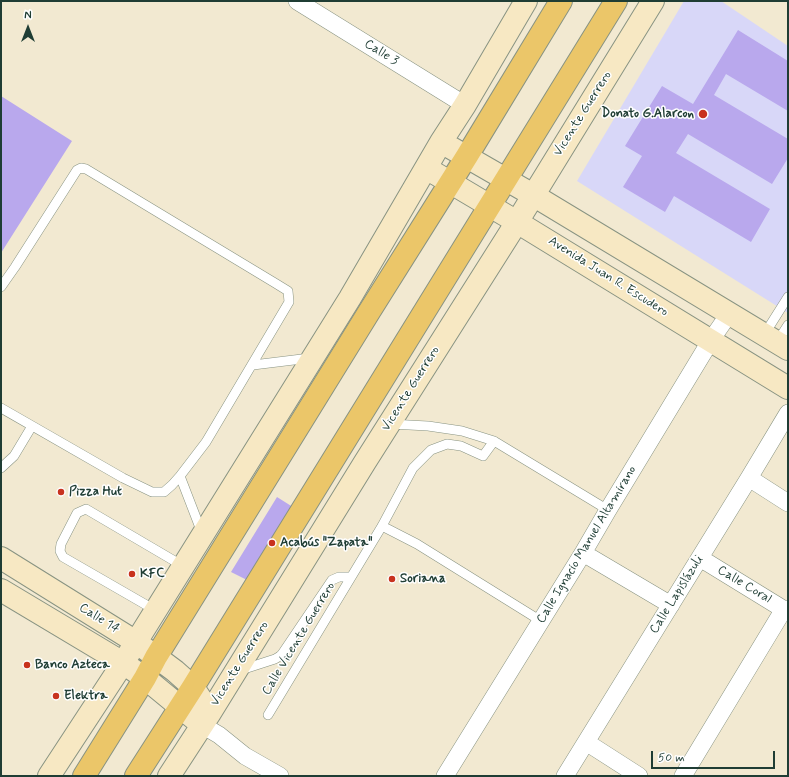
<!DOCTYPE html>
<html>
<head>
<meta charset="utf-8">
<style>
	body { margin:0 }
	#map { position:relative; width:789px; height:777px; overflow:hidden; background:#f2e9d1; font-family:Mynerve,sans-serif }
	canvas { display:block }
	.frame { position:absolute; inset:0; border:2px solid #1f3d34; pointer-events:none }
	.north { position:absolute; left:8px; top:8px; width:40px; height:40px; -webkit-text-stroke:3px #fff; paint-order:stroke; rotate:0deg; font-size:11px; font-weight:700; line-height:16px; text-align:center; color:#1f3d34 }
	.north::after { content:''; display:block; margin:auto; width:14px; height:18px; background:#1f3d34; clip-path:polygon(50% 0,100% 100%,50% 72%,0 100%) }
	.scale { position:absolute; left:651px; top:751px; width:124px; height:18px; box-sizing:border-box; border:2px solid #1f3d34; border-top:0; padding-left:5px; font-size:12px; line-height:14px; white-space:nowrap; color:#1f3d34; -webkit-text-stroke:3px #fff; paint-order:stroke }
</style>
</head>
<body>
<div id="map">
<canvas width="789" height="777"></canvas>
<div class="frame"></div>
<div class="north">N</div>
<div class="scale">50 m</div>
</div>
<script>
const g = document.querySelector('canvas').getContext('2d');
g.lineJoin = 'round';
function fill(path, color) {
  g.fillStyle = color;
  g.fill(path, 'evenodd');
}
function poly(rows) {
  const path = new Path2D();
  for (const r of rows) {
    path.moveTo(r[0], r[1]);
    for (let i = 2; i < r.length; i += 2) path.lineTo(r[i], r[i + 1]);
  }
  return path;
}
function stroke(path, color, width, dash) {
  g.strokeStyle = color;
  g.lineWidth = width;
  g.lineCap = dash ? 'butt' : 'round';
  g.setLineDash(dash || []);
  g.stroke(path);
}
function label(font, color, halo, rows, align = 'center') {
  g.font = font + ' Mynerve,sans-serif';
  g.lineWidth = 3;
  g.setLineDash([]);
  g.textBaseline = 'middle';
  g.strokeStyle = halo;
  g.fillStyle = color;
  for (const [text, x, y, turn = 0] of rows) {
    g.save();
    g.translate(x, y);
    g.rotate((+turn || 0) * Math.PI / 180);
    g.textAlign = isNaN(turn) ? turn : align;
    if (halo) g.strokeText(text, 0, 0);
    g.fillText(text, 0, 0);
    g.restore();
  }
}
const built = poly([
	[684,1,721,1,788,46,788,313,577,181]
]);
const building = poly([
	[738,30,788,61,788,111,726,74,714,95,788,139,788,158,772,184,688,134,676,153,770,209,751,242,674,196,665,212,623,187,642,156,625,146,662,86,693,104],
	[1,96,72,141,1,253],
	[277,497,296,509,251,582,231,572]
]);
const lane = poly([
	[1,287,15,267,77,170,81,168,86,169,275,283,288,291,289,302,206,442,180,476,172,485,164,492,152,492,123,478,1,408],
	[764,335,788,297],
	[777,342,788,325],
	[253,365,310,358],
	[390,424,428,426,462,431,494,441,608,510],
	[1,468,14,456,32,426],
	[180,476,202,533],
	[382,526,417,544,541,621],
	[155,610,63,557,60,551,61,544,77,513,86,509,183,566],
	[241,670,275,659,280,656,282,654,332,580,339,577,351,577],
	[268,715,382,526,413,468,431,450,447,444,461,446,483,456,494,441]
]);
const street = poly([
	[297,1,465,105],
	[749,478,788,503],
	[583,553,671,605],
	[700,558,788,612],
	[202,725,219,735,245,756,280,776],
	[586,742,639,776],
	[445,776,583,553,608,510,711,340,729,314],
	[565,776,749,478,788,413],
	[683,776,784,609]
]);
const secondary = poly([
	[441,142,533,195,788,349],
	[426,168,517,222,788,388],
	[1,558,136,642,175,671,193,687,210,713],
	[1,590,123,663,145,678,202,725],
	[49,776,123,663,350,298,441,142,465,105,526,1],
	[169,776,210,713,365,462,517,222,653,1]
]);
const primary = poly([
	[84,776,145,678,156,657,369,312,467,156,561,1],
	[136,776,193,687,616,1]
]);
const markers = [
	[703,114,5,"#c8321e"],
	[61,492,4,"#c8321e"],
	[272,543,4,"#c8321e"],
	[132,574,4,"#c8321e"],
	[392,579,4,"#c8321e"],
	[27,665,4,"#c8321e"],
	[56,696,4,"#c8321e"]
];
const streetNames = [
	["Calle 3",381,53,32],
	["Vicente Guerrero",583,114,-58],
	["Avenida Juan R. Escudero",608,277,32],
	["Vicente Guerrero",411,389,-58],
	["Calle Ignacio Manuel Altamirano",587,545,-59],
	["Calle Coral",744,585,31],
	["Calle Lapislázuli",677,595,-58],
	["Calle 14",99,619,32],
	["Calle Vicente Guerrero",299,639,-59],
	["Vicente Guerrero",240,664,-58]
];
const poiNames = [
	["Donato G.Alarcon",694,114,"right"],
	["Pizza Hut",69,492],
	["Acabús \"Zapata\"",280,543],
	["KFC",140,574],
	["Soriana",400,579],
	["Banco Azteca",35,665],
	["Elektra",64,696]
];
fill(built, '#d8d7f8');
fill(building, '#b9a8ed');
stroke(lane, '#889382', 10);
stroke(street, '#889382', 18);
stroke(secondary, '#889382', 24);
stroke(primary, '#889382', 24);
stroke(lane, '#fff', 9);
stroke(street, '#fff', 17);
stroke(secondary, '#f7e8c3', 22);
stroke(primary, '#ebc669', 22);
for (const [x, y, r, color] of markers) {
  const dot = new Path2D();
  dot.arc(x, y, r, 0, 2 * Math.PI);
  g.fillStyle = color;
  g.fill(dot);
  stroke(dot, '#fff', 1.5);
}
label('13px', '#1f3d34', '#fff', streetNames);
label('bold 13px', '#1f3d34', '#fff', poiNames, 'left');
</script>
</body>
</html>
